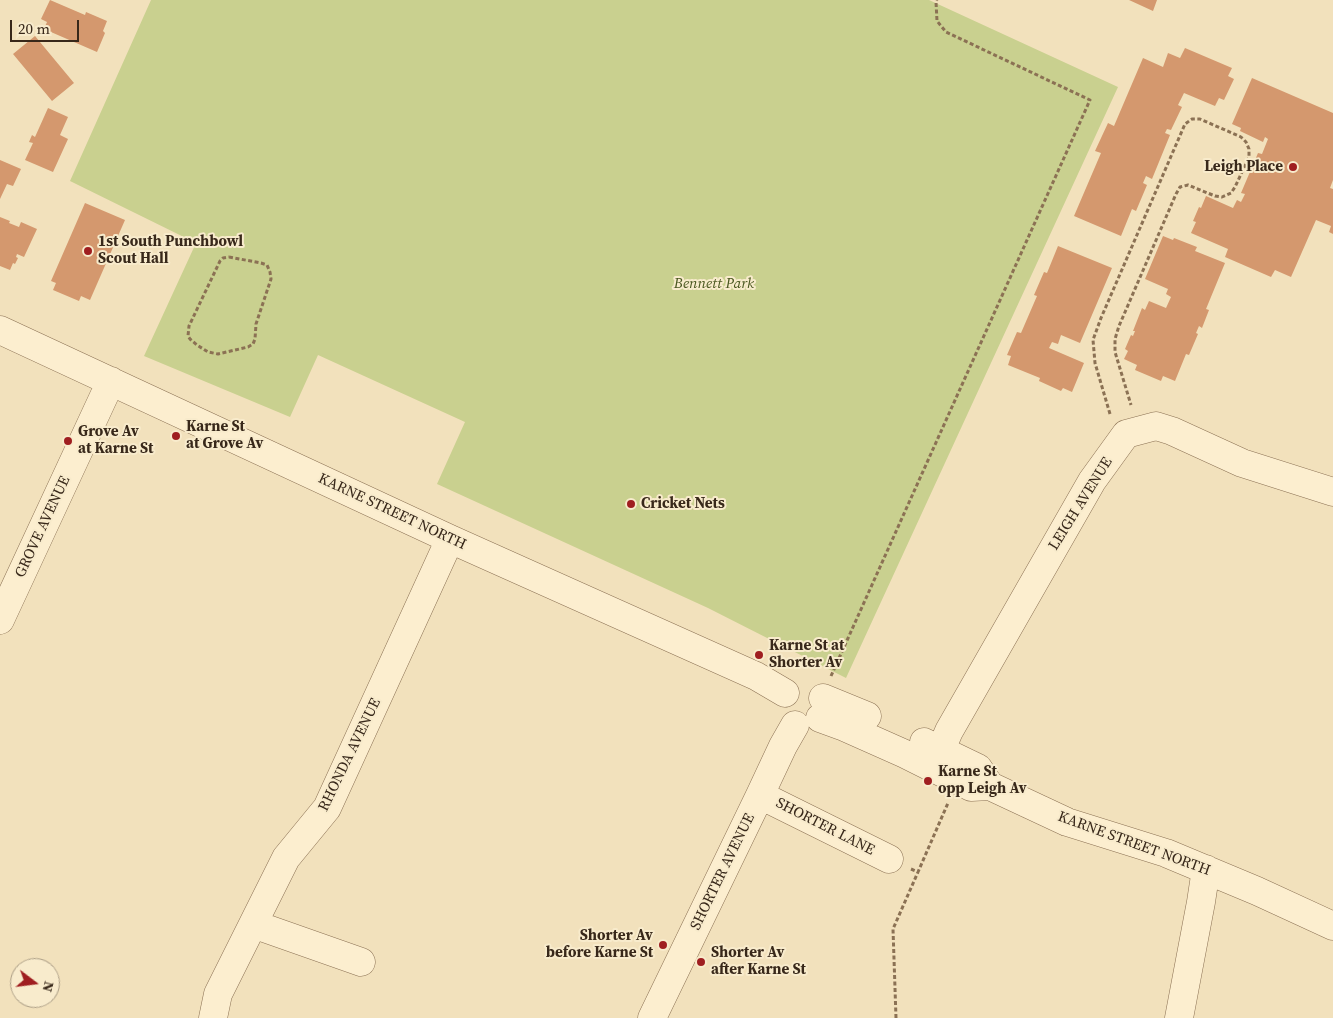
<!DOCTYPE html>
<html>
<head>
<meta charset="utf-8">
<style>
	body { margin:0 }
	#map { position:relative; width:1333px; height:1018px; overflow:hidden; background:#f2e1bc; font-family:"Source Serif 4",serif }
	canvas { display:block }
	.north { position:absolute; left:10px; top:958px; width:50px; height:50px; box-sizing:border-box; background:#f8ebcc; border:1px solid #ab9d85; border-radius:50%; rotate:105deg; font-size:14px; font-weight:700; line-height:20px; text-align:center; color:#38281a }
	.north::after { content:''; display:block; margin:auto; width:18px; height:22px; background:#9f1e20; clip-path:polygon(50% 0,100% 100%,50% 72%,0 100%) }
	.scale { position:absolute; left:10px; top:20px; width:69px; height:22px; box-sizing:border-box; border:2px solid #38281a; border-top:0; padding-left:6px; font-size:15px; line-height:18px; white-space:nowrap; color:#38281a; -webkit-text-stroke:4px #f8ebcc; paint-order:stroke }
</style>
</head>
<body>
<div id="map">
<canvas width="1333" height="1018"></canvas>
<div class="north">N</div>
<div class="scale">20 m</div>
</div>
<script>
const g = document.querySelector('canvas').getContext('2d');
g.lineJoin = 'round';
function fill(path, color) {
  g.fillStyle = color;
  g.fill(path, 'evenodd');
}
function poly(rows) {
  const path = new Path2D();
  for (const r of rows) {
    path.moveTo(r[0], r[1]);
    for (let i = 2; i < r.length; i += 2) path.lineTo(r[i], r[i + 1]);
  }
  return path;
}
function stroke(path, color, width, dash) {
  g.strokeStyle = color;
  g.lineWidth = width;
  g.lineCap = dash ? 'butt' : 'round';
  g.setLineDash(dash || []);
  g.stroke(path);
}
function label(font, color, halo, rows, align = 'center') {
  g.font = font + ' "Source Serif 4",serif';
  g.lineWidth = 4;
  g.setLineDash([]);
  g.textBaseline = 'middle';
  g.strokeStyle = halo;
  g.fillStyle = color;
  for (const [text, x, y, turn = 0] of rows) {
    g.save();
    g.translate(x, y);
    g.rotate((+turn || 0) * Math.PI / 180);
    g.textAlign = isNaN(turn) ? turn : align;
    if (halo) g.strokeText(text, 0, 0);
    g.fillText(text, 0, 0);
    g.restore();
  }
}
const green = poly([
	[151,0,929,0,1118,87,846,678,708,608,437,484,465,422,318,355,290,417,144,356,196,243,70,181]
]);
const building = poly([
	[50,0,85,15,86,12,107,21,103,31,105,33,97,52,44,29,47,22,41,19],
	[1129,0,1157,0,1153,11],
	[35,36,74,83,52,101,13,54],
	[1185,48,1232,68,1228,76,1234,79,1224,100,1219,98,1215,106,1184,93,1178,105,1182,107,1171,130,1167,129,1165,133,1170,135,1152,179,1146,176,1143,183,1147,185,1136,211,1132,209,1121,236,1074,216,1101,153,1095,151,1108,123,1114,126,1143,58,1163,67,1168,53,1180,58],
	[1252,78,1333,113,1333,180,1330,188,1333,189,1333,234,1329,232,1331,226,1316,220,1291,277,1275,270,1271,277,1225,257,1228,249,1191,233,1196,222,1193,221,1199,207,1201,208,1206,196,1233,208,1237,200,1241,202,1245,194,1241,193,1258,153,1262,154,1268,139,1265,137,1263,142,1240,131,1241,128,1232,124],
	[48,108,68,117,60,135,68,139,53,172,25,160,33,143,29,142,32,135,35,137],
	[0,160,21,169,13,186,7,184,0,199],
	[85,203,125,220,90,300,81,296,79,301,53,290,56,283,51,281],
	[0,217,10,221,9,223,19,227,21,222,37,229,24,257,17,254,16,257,18,258,15,264,13,263,10,270,0,266],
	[1163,236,1173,240,1174,238,1197,247,1195,251,1225,263,1206,309,1209,310,1202,328,1199,326,1196,333,1198,334,1189,355,1186,354,1175,381,1163,376,1161,381,1135,370,1137,365,1124,359,1128,351,1125,349,1131,335,1133,336,1135,331,1133,331,1142,308,1145,310,1149,301,1166,308,1171,297,1166,294,1168,289,1145,279],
	[1058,246,1112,268,1080,343,1061,335,1058,344,1052,342,1049,348,1084,363,1072,392,1063,388,1061,391,1039,381,1040,378,1008,365,1011,356,1007,355,1017,332,1021,333,1037,296,1034,295,1044,272,1047,273]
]);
const path = poly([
	[229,257,261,263,267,265,270,272,271,279,256,324,255,339,253,344,248,347,218,354,208,352,197,345,190,339,188,336,189,326,220,261,223,258,229,257],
	[1110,414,1095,363,1093,340,1101,318,1185,124,1192,119,1200,119,1241,137,1246,142,1249,149,1249,157,1235,187,1231,193,1222,197,1215,196,1188,185,1180,187,1176,194,1119,326,1115,339,1115,352,1131,405],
	[831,676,1090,100,946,32,937,21,936,2,937,0],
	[911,869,918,872,948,803],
	[896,1018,893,929,918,872]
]);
const minor = poly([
	[0,330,450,539,756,676,785,693],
	[0,620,111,381],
	[823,698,867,716],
	[820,718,842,726,905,754,971,787,990,786,1067,822,1166,853,1257,891,1333,926],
	[924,742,978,768,990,786],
	[933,768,949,731,1092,481,1126,434,1156,426,1172,431,1242,463,1333,492],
	[760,795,889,859],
	[253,924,361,962],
	[213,1018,218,994,286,858,327,808,450,539],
	[652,1018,760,795,783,746,795,725],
	[1179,1018,1201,902,1206,869]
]);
const markers = [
	[1293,167,5,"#9f1e20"],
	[88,251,5,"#9f1e20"],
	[176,436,5,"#9f1e20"],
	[68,441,5,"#9f1e20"],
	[631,504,5,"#9f1e20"],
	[759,655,5,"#9f1e20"],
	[928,781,5,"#9f1e20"],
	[663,945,5,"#9f1e20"],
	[701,962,5,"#9f1e20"]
];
const poiNames = [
	["Leigh Place",1283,167,"right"],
	["1st South Punchbowl",98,242],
	["Scout Hall",98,259],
	["Karne St",186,427],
	["at Grove Av",186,444],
	["Grove Av",78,432],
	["at Karne St",78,449],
	["Cricket Nets",641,504],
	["Karne St at",769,646],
	["Shorter Av",769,663],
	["Karne St",938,772],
	["opp Leigh Av",938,789],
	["Shorter Av",653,936,"right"],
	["before Karne St",653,953,"right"],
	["Shorter Av",711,953],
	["after Karne St",711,970]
];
const parkNames = [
	["Bennett Park",714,284]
];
const streetNames = [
	["LEIGH AVENUE",1081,504,-58],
	["KARNE STREET NORTH",392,512,25],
	["GROVE AVENUE",43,527,-65],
	["RHONDA AVENUE",350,755,-64],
	["SHORTER LANE",825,827,27],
	["KARNE STREET NORTH",1134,844,20],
	["SHORTER AVENUE",723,872,-64]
];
fill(green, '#c9d08f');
fill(building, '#d4986e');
stroke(minor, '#8b7154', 29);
stroke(path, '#8b7154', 3, [4, 2.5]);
stroke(minor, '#fceecf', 28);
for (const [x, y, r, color] of markers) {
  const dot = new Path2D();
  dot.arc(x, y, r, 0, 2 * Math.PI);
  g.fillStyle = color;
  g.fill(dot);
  stroke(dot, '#f8ebcc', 2);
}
label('bold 15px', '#38281a', '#f8ebcc', poiNames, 'left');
label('italic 15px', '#49571f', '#f8ebcc', parkNames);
label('15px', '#38281a', '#f8ebcc', streetNames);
</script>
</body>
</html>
